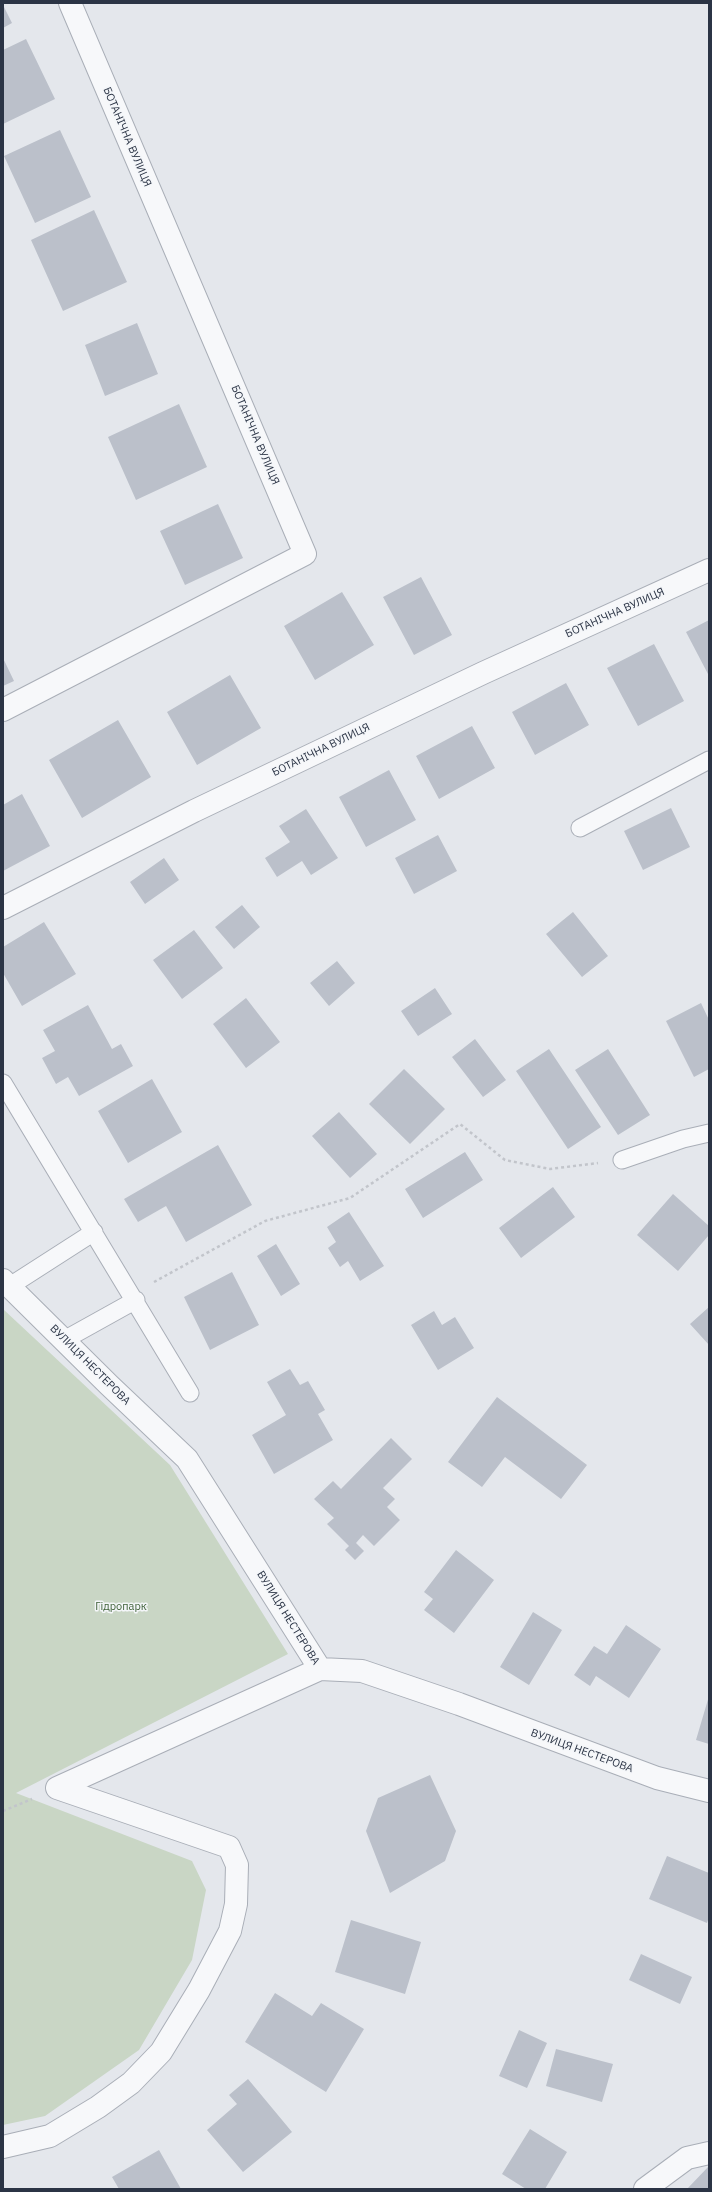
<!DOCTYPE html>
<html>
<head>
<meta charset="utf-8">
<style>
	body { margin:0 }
	#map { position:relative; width:712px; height:2192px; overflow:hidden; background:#e4e7ec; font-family:"IBM Plex Sans",sans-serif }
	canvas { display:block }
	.frame { position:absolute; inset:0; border:4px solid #2b3445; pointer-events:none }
</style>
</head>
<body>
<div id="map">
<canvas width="712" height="2192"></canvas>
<div class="frame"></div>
</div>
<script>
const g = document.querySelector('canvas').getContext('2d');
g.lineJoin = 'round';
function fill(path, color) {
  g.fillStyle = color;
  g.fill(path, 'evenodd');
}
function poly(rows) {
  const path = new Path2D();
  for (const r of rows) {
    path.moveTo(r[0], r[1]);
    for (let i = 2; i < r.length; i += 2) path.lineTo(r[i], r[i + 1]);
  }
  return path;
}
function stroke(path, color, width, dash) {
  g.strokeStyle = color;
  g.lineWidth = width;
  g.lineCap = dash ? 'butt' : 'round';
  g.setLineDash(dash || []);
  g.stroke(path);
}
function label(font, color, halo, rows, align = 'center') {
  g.font = font + ' "IBM Plex Sans",sans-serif';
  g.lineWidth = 3;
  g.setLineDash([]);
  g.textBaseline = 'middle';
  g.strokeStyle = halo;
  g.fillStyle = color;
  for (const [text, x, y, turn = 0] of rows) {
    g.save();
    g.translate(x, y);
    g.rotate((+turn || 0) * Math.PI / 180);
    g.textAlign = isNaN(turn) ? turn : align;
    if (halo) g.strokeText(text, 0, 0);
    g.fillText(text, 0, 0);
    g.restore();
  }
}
const green = poly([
	[3,1309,170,1465,288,1654,16,1793,192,1861,206,1890,192,1960,139,2050,45,2116,3,2125]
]);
const building = poly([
	[3,5,12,23,3,28],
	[26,39,55,99,3,124,3,50],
	[60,130,91,197,35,223,4,156],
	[94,210,127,282,63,311,31,240],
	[137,323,158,374,105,396,85,345],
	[179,404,207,467,136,500,108,437],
	[218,504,243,558,185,585,160,531],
	[421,577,452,635,414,655,383,597],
	[342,592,374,645,315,680,284,626],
	[709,620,709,674,708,674,686,632],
	[654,644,684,701,638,726,607,668],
	[3,658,14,681,3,686],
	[230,675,261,728,197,765,167,712],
	[566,683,589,725,535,755,512,712],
	[118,720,151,777,82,818,49,760],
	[472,726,495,768,439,799,416,756],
	[389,770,416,820,366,847,339,797],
	[22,794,50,846,3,871,3,805],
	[671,808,690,847,643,870,624,831],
	[306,809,338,858,311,875,302,861,277,877,265,858,290,842,279,826],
	[438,835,457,871,414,894,395,858],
	[164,858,179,880,145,904,130,882],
	[242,905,260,927,234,949,215,927],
	[573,912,608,956,582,977,546,934],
	[44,922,76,974,22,1006,3,973,3,947],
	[194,930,223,968,182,999,153,960],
	[337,961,355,983,329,1006,310,983],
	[435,988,452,1014,418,1036,401,1011],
	[246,998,280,1042,246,1068,213,1024],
	[701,1003,709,1020,709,1069,694,1077,666,1021],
	[88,1005,112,1049,121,1044,133,1066,79,1096,68,1077,56,1084,42,1058,55,1051,43,1030],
	[475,1039,506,1080,483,1097,452,1057],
	[549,1049,601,1127,568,1149,516,1071],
	[608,1049,650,1115,618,1135,575,1070],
	[404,1069,445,1109,410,1144,369,1104],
	[152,1079,182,1132,128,1163,98,1111],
	[339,1112,377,1154,350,1178,312,1136],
	[218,1145,252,1205,186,1242,166,1206,138,1222,124,1199],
	[465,1152,483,1180,423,1218,405,1189],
	[553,1187,575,1217,521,1258,499,1228],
	[673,1194,709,1226,709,1235,678,1271,637,1235],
	[349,1212,384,1266,360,1281,348,1261,340,1267,328,1248,336,1242,327,1227],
	[276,1244,300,1284,281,1296,257,1256],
	[232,1272,259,1325,210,1350,184,1297],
	[709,1307,709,1345,690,1324],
	[434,1311,442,1325,455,1317,474,1348,438,1370,411,1325],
	[290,1369,300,1385,308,1381,325,1410,318,1414,333,1440,274,1474,252,1435,286,1415,267,1382],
	[497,1397,587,1465,561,1499,505,1457,482,1487,448,1462],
	[391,1438,412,1459,383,1488,395,1499,387,1507,400,1520,374,1546,363,1535,356,1543,364,1551,355,1560,345,1550,349,1546,327,1524,334,1518,314,1499,333,1481,341,1489],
	[456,1550,494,1580,454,1633,424,1610,433,1599,424,1592],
	[533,1612,562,1630,529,1685,500,1667],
	[626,1625,661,1649,629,1698,596,1676,590,1686,574,1675,594,1646,607,1654],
	[709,1696,709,1744,696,1740],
	[430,1775,456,1831,445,1861,390,1893,366,1831,378,1798],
	[667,1856,709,1873,709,1917,707,1923,649,1899],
	[351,1920,421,1942,405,1994,335,1972],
	[641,1954,692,1977,680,2004,629,1980],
	[275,1993,312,2016,321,2003,364,2029,326,2092,245,2042],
	[519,2030,547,2043,527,2088,499,2076],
	[556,2049,613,2064,602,2102,546,2086],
	[248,2079,292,2132,243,2172,207,2130,237,2104,229,2095],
	[530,2129,567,2152,545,2189,526,2189,502,2174],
	[159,2150,181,2189,119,2189,112,2177],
	[709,2166,709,2189,687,2189]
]);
const path = poly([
	[154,1282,265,1221,350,1198,460,1124,505,1160,550,1169,598,1163],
	[3,1811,32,1799]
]);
const lane = poly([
	[580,828,709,760],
	[3,1083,190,1393],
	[622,1160,683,1139,709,1133],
	[10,1286,94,1232],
	[64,1340,136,1300]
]);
const street = poly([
	[3,710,305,554,70,3],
	[3,908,194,811,483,673,709,570],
	[3,1280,109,1385,187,1459,320,1669,362,1671,459,1704,657,1778,709,1791],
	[3,2147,50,2136,98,2107,131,2083,161,2052,199,1990,230,1931,236,1904,237,1865,229,1847,57,1788,320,1669],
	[645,2189,687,2158,709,2153]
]);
const streetNames = [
	["БОТАНІЧНА ВУЛИЦЯ",127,137,67],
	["БОТАНІЧНА ВУЛИЦЯ",255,435,67],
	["БОТАНІЧНА ВУЛИЦЯ",615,613,-24],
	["БОТАНІЧНА ВУЛИЦЯ",321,750,-26],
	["ВУЛИЦЯ НЕСТЕРОВА",90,1365,45],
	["ВУЛИЦЯ НЕСТЕРОВА",288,1618,58],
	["ВУЛИЦЯ НЕСТЕРОВА",582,1751,20]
];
const parkNames = [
	["Гідропарк",121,1607]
];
fill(green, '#c9d6c5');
fill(building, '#bbc0ca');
stroke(lane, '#a9aeb7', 19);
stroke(street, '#a9aeb7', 24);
stroke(path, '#c2c5cb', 2.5, [3, 3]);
stroke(lane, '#f7f8fa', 17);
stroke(street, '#f7f8fa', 22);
label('11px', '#2b3445', '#f4f6f9', streetNames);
label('11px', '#3f6138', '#f4f6f9', parkNames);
</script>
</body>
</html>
